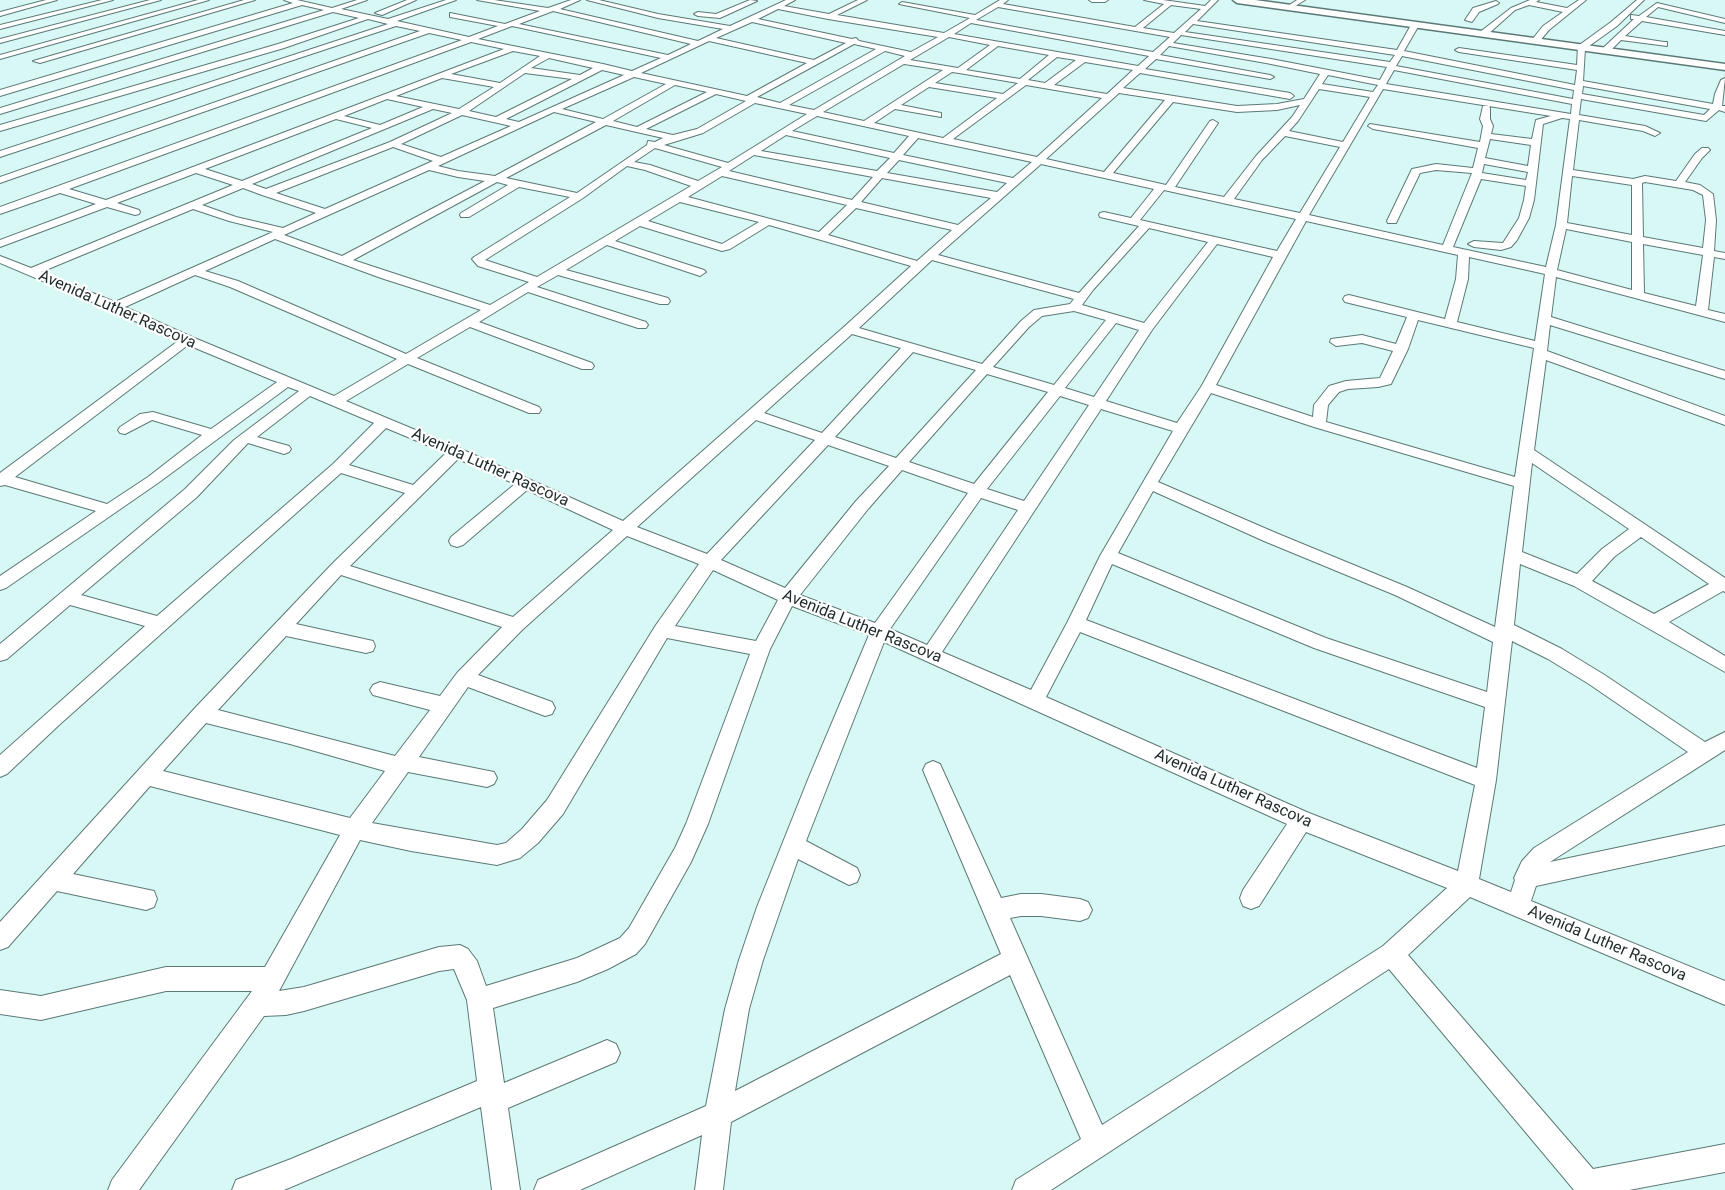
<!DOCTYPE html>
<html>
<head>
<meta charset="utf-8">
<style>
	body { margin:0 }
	canvas { display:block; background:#d8f8f6 }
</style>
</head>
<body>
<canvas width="1725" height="1190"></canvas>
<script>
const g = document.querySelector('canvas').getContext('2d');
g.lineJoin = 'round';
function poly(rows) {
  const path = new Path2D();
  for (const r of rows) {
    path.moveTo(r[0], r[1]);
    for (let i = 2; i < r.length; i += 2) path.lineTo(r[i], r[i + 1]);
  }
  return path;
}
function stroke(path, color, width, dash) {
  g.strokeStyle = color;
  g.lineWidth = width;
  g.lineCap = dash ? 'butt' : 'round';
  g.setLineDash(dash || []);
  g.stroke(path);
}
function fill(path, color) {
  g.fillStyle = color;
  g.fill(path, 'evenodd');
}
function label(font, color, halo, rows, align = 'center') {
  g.font = font + ' Roboto,sans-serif';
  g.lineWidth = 4.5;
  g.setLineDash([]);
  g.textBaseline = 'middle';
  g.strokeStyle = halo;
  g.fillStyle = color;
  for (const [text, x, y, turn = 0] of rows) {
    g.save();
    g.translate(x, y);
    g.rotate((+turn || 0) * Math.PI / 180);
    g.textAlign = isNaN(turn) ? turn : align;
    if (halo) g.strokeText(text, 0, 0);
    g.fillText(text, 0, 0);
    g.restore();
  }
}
const minor = poly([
	[46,0,57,0,0,16,0,12,46,0],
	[102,0,113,0,0,29,0,25,102,0],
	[150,0,161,0,0,43,0,39,150,0],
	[198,0,209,0,0,59,0,55,198,0],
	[244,0,255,0,40,63,33,61,244,0],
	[284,0,297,0,332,8,357,0,367,0,341,9,388,19,446,0,456,0,397,21,469,37,498,26,450,17,450,13,505,24,540,11,477,0,494,0,548,8,571,0,580,0,560,9,698,41,723,29,658,18,587,0,599,0,658,14,730,26,786,0,795,0,784,6,829,14,858,0,867,0,837,15,944,33,970,18,899,4,902,2,975,15,1000,0,1008,0,1003,4,1135,27,1164,4,1144,0,1163,0,1205,6,1211,0,1218,0,1197,21,1397,50,1411,25,1415,23,1419,25,1404,51,1575,85,1577,70,1459,52,1455,50,1459,48,1577,65,1578,46,1611,22,1637,0,1644,0,1617,26,1585,49,1583,81,1713,104,1715,94,1721,80,1725,78,1722,106,1725,106,1725,112,1719,110,1706,121,1581,99,1579,115,1645,126,1660,133,1655,136,1643,131,1579,120,1573,170,1633,179,1645,176,1676,181,1695,154,1702,148,1708,148,1710,150,1702,158,1685,182,1700,185,1713,194,1716,220,1714,251,1725,253,1725,259,1714,257,1708,310,1725,314,1725,322,1556,277,1551,317,1725,371,1725,379,1550,325,1547,351,1725,416,1725,425,1546,360,1534,450,1725,578,1725,592,1723,591,1669,622,1725,656,1725,672,1574,586,1520,564,1514,625,1562,649,1603,674,1705,742,1725,732,1725,750,1550,862,1725,825,1725,845,1536,886,1531,901,1725,981,1725,1005,1470,897,1408,955,1593,1169,1725,1144,1725,1172,1629,1190,1574,1190,1389,969,1051,1190,1012,1190,1016,1180,1081,1139,1010,975,731,1122,723,1190,695,1190,702,1135,580,1190,534,1190,538,1180,706,1106,725,1009,739,960,757,907,809,777,869,635,792,606,770,649,708,824,691,862,645,944,636,954,608,969,577,982,493,1008,504,1083,607,1040,616,1044,620,1053,616,1062,508,1108,520,1190,492,1190,481,1107,284,1190,232,1190,236,1180,291,1159,477,1081,467,1000,454,969,439,971,304,1011,286,1015,264,1016,139,1190,108,1190,112,1180,252,991,166,991,41,1020,0,1014,0,990,41,996,166,967,265,967,340,835,150,786,73,874,154,891,157,899,154,907,146,910,57,891,8,947,0,950,0,922,195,708,332,564,405,493,341,473,59,725,7,774,0,777,0,755,145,626,70,605,7,659,0,661,0,644,185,489,234,440,299,391,288,387,158,483,6,588,0,590,0,576,96,511,5,485,0,486,0,473,178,341,111,310,0,263,0,256,31,268,233,185,196,173,117,203,139,210,140,212,139,214,135,215,107,207,0,247,0,240,96,204,60,193,0,214,0,207,462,40,429,33,0,183,0,177,420,31,396,26,0,157,0,151,388,24,368,19,284,48,0,131,0,125,278,44,359,18,333,12,0,114,0,108,324,10,302,5,0,96,0,90,293,3,284,0],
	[1171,5,1201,9,1174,33,1143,28,1171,5],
	[998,7,1170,37,1153,52,976,20,998,7],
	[778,9,828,19,938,37,911,52,859,41,856,38,852,39,758,19,778,9],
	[553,11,691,44,668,55,519,24,553,11],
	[752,22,846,43,814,60,716,38,752,22],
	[971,23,1149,56,1138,66,954,34,971,23],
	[1193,24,1395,55,1390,62,1185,32,1193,24],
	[512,26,661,58,632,71,603,64,478,39,512,26],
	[1181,35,1387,67,1380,80,1271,59,1173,43,1181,35],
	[949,37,990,45,958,68,910,60,949,37],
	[709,41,807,63,747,96,641,73,709,41],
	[471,42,504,49,106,200,69,189,471,42],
	[854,44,876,49,780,103,757,97,854,44],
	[998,46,1049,55,1020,79,966,70,998,46],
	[1169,46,1266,63,1320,74,1304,99,1277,104,1237,106,1123,88,1140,73,1290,99,1294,96,1290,93,1145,69,1156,59,1270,79,1274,77,1270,75,1160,55,1169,46],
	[513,51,540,56,500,83,451,74,513,51],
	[885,51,905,56,814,110,789,105,885,51],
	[1402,56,1574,90,1573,99,1396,66,1402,56],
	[1057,57,1076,60,1045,83,1028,80,1057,57],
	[549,58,593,68,580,75,531,68,549,58],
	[1085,62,1133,70,1107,94,1054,85,1085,62],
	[904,64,943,70,864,121,823,112,904,64],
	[602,70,624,75,519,122,506,119,602,70],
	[1394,70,1572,104,1571,114,1386,84,1394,70],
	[952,72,959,73,1018,83,1003,94,935,83,952,72],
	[525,73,572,79,496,117,469,111,525,73],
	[1328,75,1378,85,1373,92,1322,84,1328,75],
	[634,77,666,84,603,119,562,109,634,77],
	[442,78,494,87,459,109,396,96,442,78],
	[675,85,707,92,637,127,613,121,675,85],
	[1026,85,1102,98,1037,157,953,139,1026,85],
	[1583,86,1710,109,1704,115,1582,94,1583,86],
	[929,87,997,98,943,138,874,123,895,109,941,117,941,113,901,105,929,87],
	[1319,89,1370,97,1343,142,1289,131,1298,121,1319,89],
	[1383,89,1551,116,1536,120,1532,139,1491,134,1493,126,1490,119,1490,108,1489,106,1483,106,1480,119,1483,126,1480,142,1370,124,1368,126,1373,129,1478,148,1473,168,1436,164,1412,169,1387,221,1388,223,1396,223,1420,173,1436,170,1472,173,1443,245,1309,215,1383,89],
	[1119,93,1165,100,1104,172,1046,159,1119,93],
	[716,94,746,101,697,129,673,135,646,129,716,94],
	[387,99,423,107,380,125,344,116,387,99],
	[1173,102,1237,112,1277,110,1300,105,1292,117,1256,156,1224,197,1175,187,1218,123,1213,120,1210,121,1166,185,1113,173,1173,102],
	[755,103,807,114,728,163,664,145,703,133,755,103],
	[433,109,452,113,390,142,266,189,252,184,433,109],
	[554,112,596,122,495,176,458,171,438,166,554,112],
	[462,115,511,126,441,157,401,144,462,115],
	[817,116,909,136,894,153,792,131,817,116],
	[1562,118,1570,119,1556,225,1546,267,1453,247,1481,179,1526,186,1524,200,1519,218,1503,243,1474,241,1468,244,1474,247,1501,250,1511,247,1517,240,1529,218,1534,200,1543,124,1562,118],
	[336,119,372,128,242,181,205,169,336,119],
	[606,125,663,138,655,142,648,141,647,145,577,193,506,178,606,125],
	[786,135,890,158,877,171,761,151,786,135],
	[1285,136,1340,147,1300,213,1234,199,1262,160,1285,136],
	[918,138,1032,162,1013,178,903,155,918,138],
	[1490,139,1531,145,1528,166,1485,158,1490,139],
	[393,147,433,161,325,209,276,193,393,147],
	[655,148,722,167,698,181,650,165,634,162,655,148],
	[754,155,873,177,852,200,729,171,754,155],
	[899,160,1007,183,997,192,887,173,899,160],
	[1041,164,1154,189,1131,218,1104,212,1100,213,1099,215,1100,217,1139,226,1079,293,938,255,1041,164],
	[1484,164,1528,172,1526,180,1482,173,1484,164],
	[627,166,645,170,691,186,537,277,485,260,583,198,627,166],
	[429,170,458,177,485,181,342,256,284,235,429,170],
	[722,176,847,205,819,232,688,197,722,176],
	[1572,176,1632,185,1632,235,1567,223,1572,176],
	[882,178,991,198,958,225,861,202,882,178],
	[497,182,508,185,461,213,460,215,461,217,469,217,519,187,570,197,474,257,472,259,478,266,529,282,490,305,353,260,497,182],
	[1645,182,1693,190,1703,195,1706,220,1703,248,1643,237,1642,183,1645,182],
	[243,188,262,195,316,213,283,228,236,217,202,205,243,188],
	[1164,190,1227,204,1296,219,1277,251,1140,220,1164,190],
	[680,202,759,222,722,244,648,221,680,202],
	[856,208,952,230,917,261,828,235,856,208],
	[193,209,229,221,273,232,115,302,41,272,193,209],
	[1306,221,1458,255,1456,279,1445,319,1349,295,1345,296,1343,299,1345,302,1407,317,1396,344,1362,335,1331,339,1330,342,1336,346,1362,343,1393,351,1380,378,1346,381,1329,386,1314,405,1313,417,1216,385,1306,221],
	[769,225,911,266,845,326,623,521,461,449,346,401,408,364,529,413,539,413,541,410,539,407,417,358,470,327,582,369,592,369,594,366,592,363,479,322,528,292,638,328,646,328,648,325,646,322,537,287,558,275,660,304,668,304,670,301,668,298,566,270,607,245,700,276,706,272,704,270,615,241,640,226,722,251,730,249,769,225],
	[1149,228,1208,242,1144,323,1082,305,1093,290,1149,228],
	[1566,229,1632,242,1632,290,1557,270,1566,229],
	[275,239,381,278,481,310,406,354,238,281,205,271,275,239],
	[1217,244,1273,257,1201,387,1177,423,1106,401,1152,330,1217,244],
	[1643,244,1703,255,1696,306,1644,293,1643,244],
	[1469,257,1545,274,1535,341,1457,322,1468,279,1469,257],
	[932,260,1074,299,1070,304,1034,310,1021,321,982,364,859,328,932,260],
	[195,275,230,287,397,359,334,396,192,337,125,307,195,275],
	[1074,311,1106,320,1054,385,993,367,1029,327,1042,316,1074,311],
	[1418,320,1534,348,1515,477,1326,422,1328,405,1339,392,1348,389,1378,387,1391,384,1408,349,1418,320],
	[1116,323,1139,330,1094,397,1065,388,1116,323],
	[852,334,901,348,822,433,764,413,852,334],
	[188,345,277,382,211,429,153,412,140,414,120,427,118,430,120,433,125,434,152,420,202,435,148,477,107,504,15,477,188,345],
	[913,352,976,370,896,458,835,437,913,352],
	[987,374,1048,392,974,484,909,462,987,374],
	[1211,393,1314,427,1514,486,1495,627,1407,587,1276,533,1158,482,1211,393],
	[310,396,374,423,333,464,157,616,81,595,197,497,248,443,284,454,289,452,291,449,289,446,257,437,310,396],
	[1060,396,1089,405,1024,501,987,489,1060,396],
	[1101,409,1173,431,1100,556,1067,623,1031,690,942,652,1101,409],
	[756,420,815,440,707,554,637,527,756,420],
	[386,428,446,453,413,485,349,465,386,428],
	[828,445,889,466,856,501,785,588,721,560,828,445],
	[458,459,515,484,451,537,449,541,451,545,457,547,463,545,527,490,613,530,513,617,350,566,458,459],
	[1532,463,1629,529,1602,549,1577,574,1522,552,1532,463],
	[902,470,968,493,875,623,800,595,868,509,902,470],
	[1153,491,1264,541,1395,595,1493,642,1487,692,1326,638,1118,553,1153,491],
	[981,498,1018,510,927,645,890,629,981,498],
	[627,536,699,564,656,625,547,800,522,829,506,843,497,845,372,823,408,772,487,787,494,784,497,778,494,772,419,757,468,687,545,716,552,714,555,708,552,702,478,675,522,630,627,536],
	[1641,537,1709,584,1654,614,1592,581,1614,557,1641,537],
	[1112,564,1314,648,1485,707,1477,768,1086,620,1112,564],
	[713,570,778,600,756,641,675,626,713,570],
	[341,575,502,627,457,673,440,696,380,682,373,685,370,690,373,695,430,710,395,756,218,710,286,636,366,653,373,651,375,646,373,641,296,624,341,575],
	[1080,632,1475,785,1458,871,1309,813,1046,697,1080,632],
	[667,638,750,654,686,824,675,848,629,928,620,938,577,958,486,986,477,961,468,949,460,945,439,947,304,987,279,991,360,840,411,851,497,865,520,858,538,843,563,814,667,638],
	[1512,641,1548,659,1589,684,1688,752,1534,848,1522,861,1514,878,1515,880,1511,892,1479,879,1496,780,1512,641],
	[884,642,1287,824,1243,890,1240,898,1243,906,1251,909,1259,906,1306,832,1447,888,1383,946,1102,1125,1010,918,1021,916,1041,916,1080,921,1088,918,1092,910,1088,902,1080,899,1041,894,1021,894,1001,898,940,764,933,761,926,764,923,770,1001,954,735,1091,749,1009,763,960,798,859,849,885,857,882,860,875,857,868,806,841,884,642],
	[206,723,290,744,385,771,350,818,163,771,206,723],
	[407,0,416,0,382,15,375,13,407,0],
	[750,0,757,1,720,18,698,16,694,14,698,12,716,14,750,0],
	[1089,0,1108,0,1105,2,1092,2,1089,0],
	[1297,0,1305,0,1292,8,1288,8,1288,6,1297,0],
	[1530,0,1539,0,1536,2,1567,8,1579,0,1586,0,1549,30,1538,43,1531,41,1543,26,1563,12,1529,5,1515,10,1486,36,1480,36,1480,32,1511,8,1530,0],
	[1496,1,1499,3,1498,4,1479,12,1472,22,1465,20,1473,8,1496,1],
	[1657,3,1725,19,1725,23,1658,7,1646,17,1725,31,1725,35,1642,21,1625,36,1664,42,1667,42,1667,46,1621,40,1608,53,1602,53,1602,49,1634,19,1631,19,1631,15,1639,16,1657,3]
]);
const tertiary = poly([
	[1233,0,1255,0,1725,64,1725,70,1237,3,1233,0]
]);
const streetNames = [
	["Avenida Luther Rascova",117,310,24],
	["Avenida Luther Rascova",490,468,24],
	["Avenida Luther Rascova",862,627,22],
	["Avenida Luther Rascova",1233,789,24],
	["Avenida Luther Rascova",1607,944,23]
];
stroke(minor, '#5b7977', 2);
stroke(tertiary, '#5b7977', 3);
fill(minor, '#fff');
fill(tertiary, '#fff');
label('16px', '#1e2a29', '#fff', streetNames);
</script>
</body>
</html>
